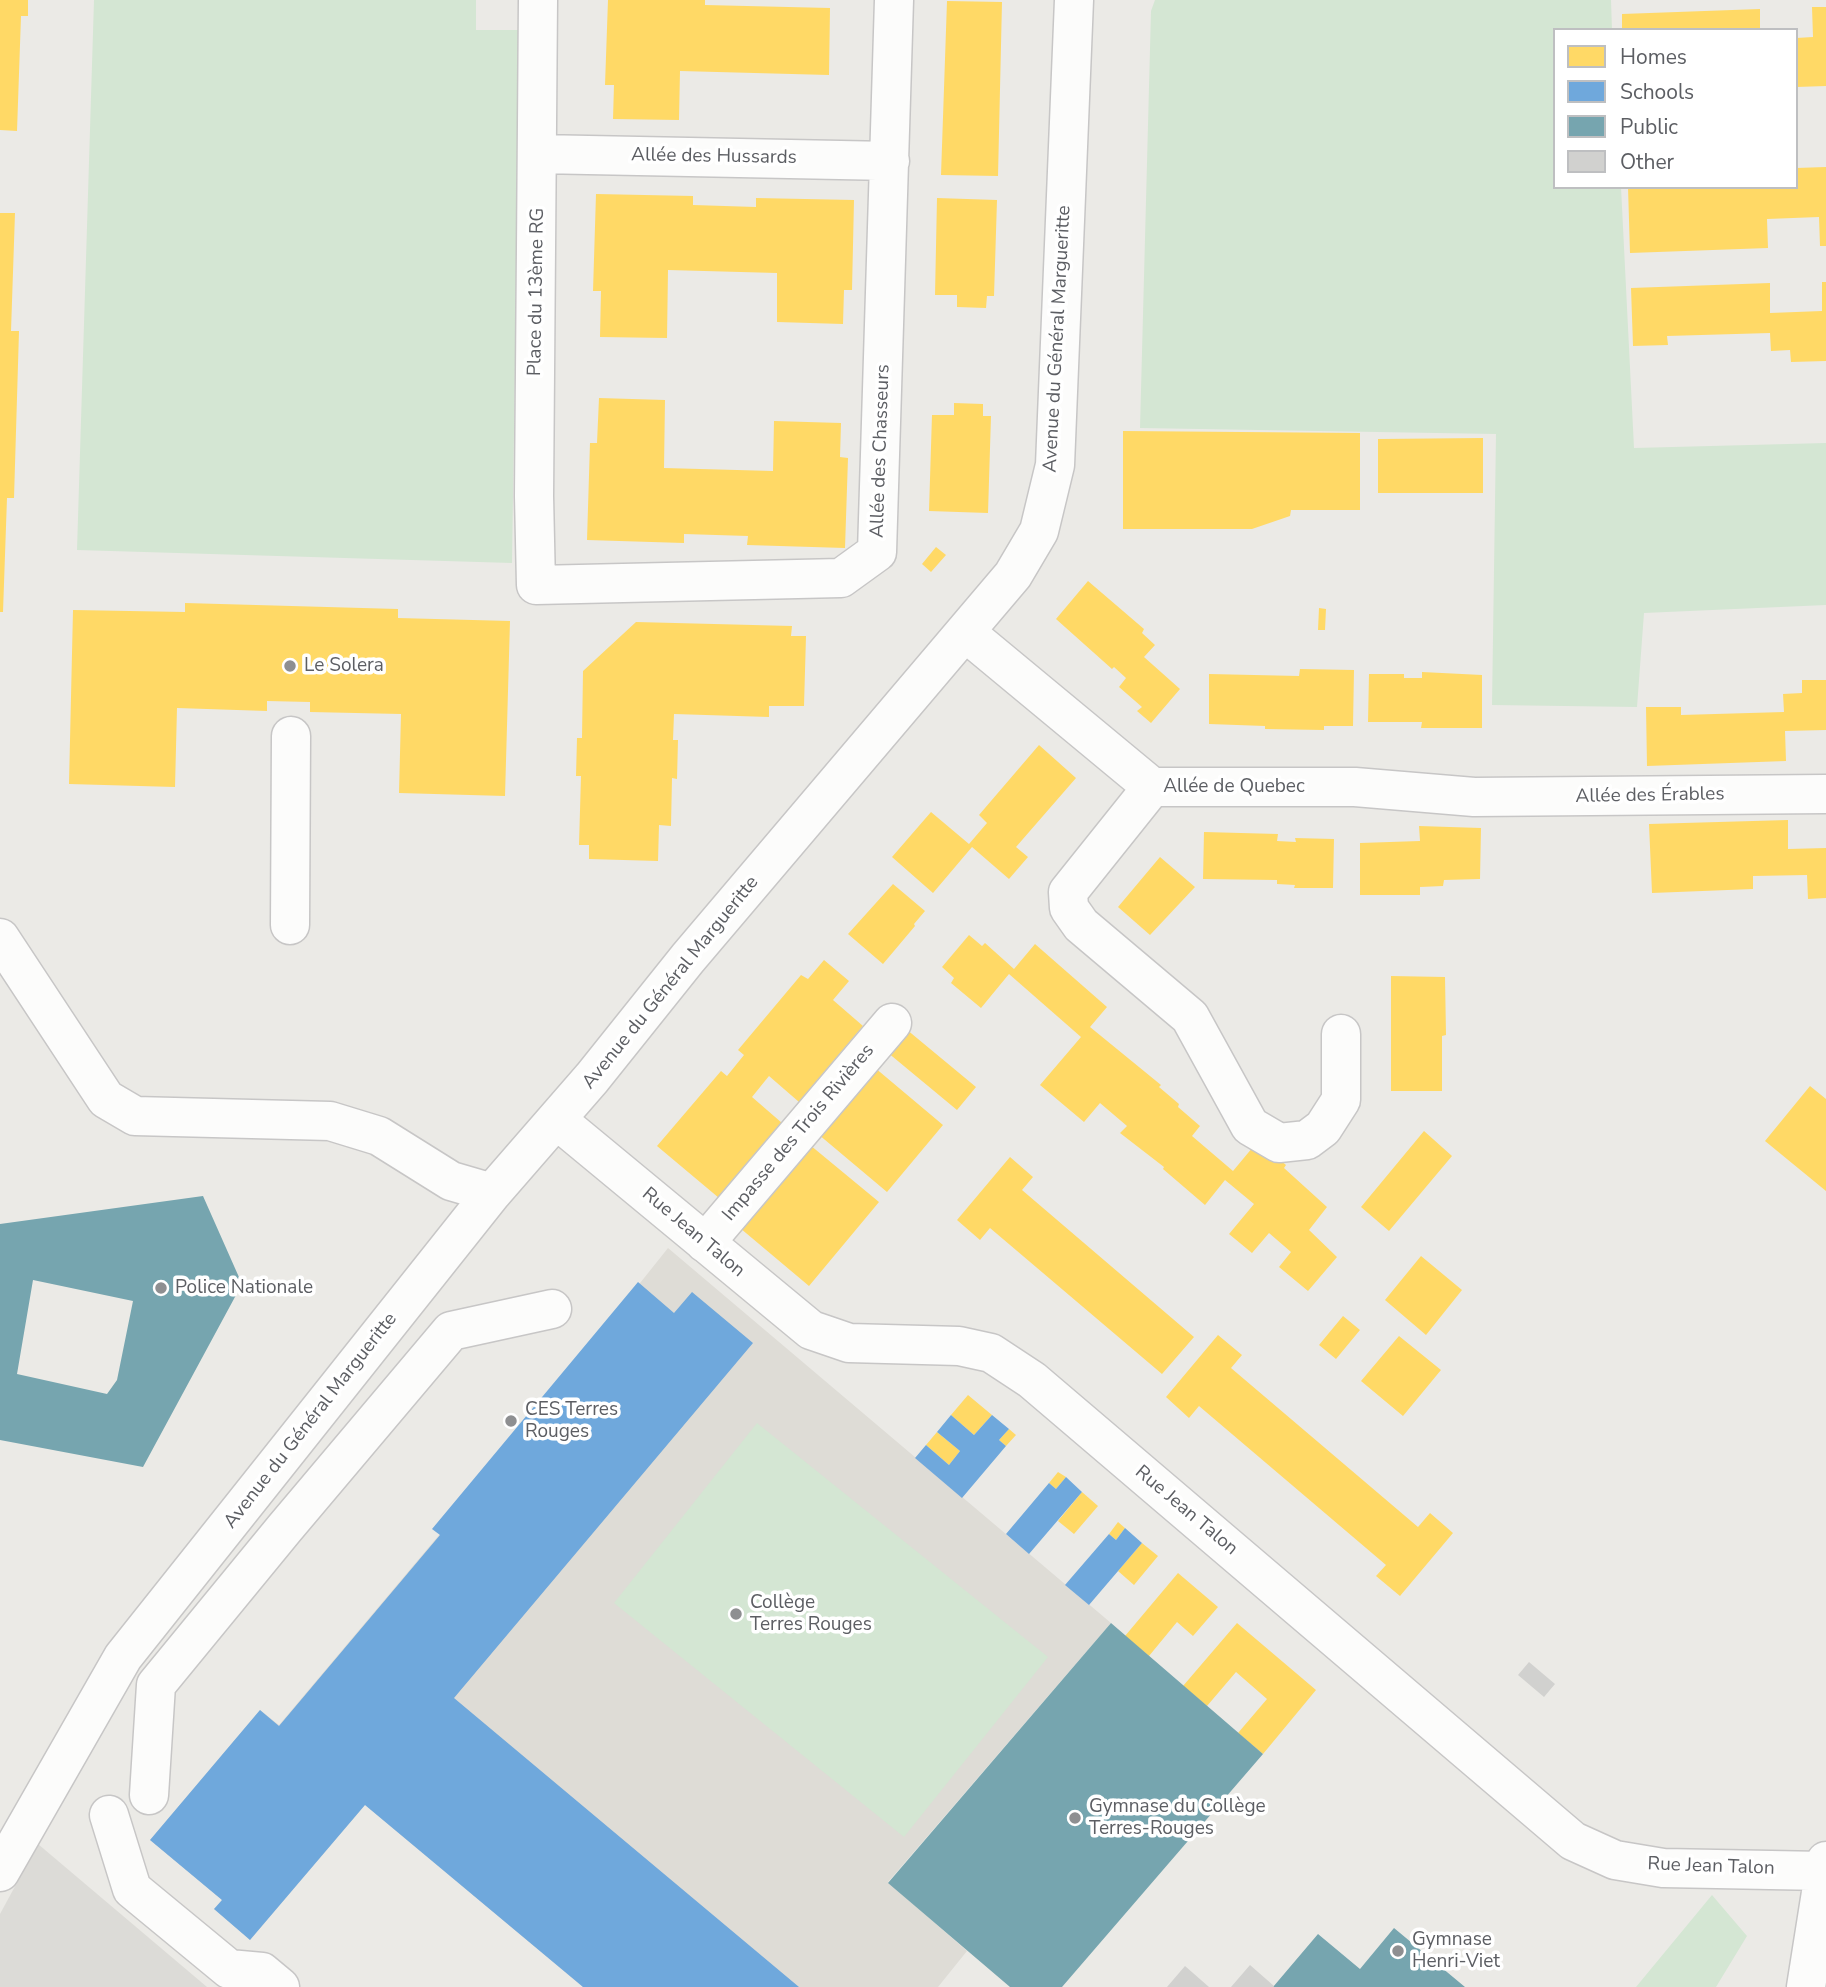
<!DOCTYPE html>
<html>
<head>
<meta charset="utf-8">
<style>
	body { margin:0 }
	#map { position:relative; width:1826px; height:1987px; overflow:hidden; background:#ebeae6; font-family:"Nunito Sans",sans-serif }
	canvas { display:block }
	.legend { position:absolute; left:1553px; top:28px; width:245px; height:161px; box-sizing:border-box; background:#fff; border:2px solid #bebfc1; margin:0; padding:9px 12px; list-style:none; font-size:21px; color:#5c5e63 }
	.legend li { display:flex; align-items:center; gap:14px; height:35px }
	.legend b { width:35px; border:2px solid #bebfc1 }
</style>
</head>
<body>
<div id="map">
<canvas width="1826" height="1987"></canvas>
<ul class="legend">
<li><b style="height:19px;background:#ffd966"></b>Homes</li>
<li><b style="height:19px;background:#6fa8dc"></b>Schools</li>
<li><b style="height:19px;background:#76a5af"></b>Public</li>
<li><b style="height:19px;background:#d1d1cf"></b>Other</li>
</ul>
</div>
<script>
const g = document.querySelector('canvas').getContext('2d');
g.lineJoin = 'round';
function fill(path, color) {
  g.fillStyle = color;
  g.fill(path, 'evenodd');
}
function poly(rows) {
  const path = new Path2D();
  for (const r of rows) {
    path.moveTo(r[0], r[1]);
    for (let i = 2; i < r.length; i += 2) path.lineTo(r[i], r[i + 1]);
  }
  return path;
}
function stroke(path, color, width, dash) {
  g.strokeStyle = color;
  g.lineWidth = width;
  g.lineCap = dash ? 'butt' : 'round';
  g.setLineDash(dash || []);
  g.stroke(path);
}
function label(font, color, halo, rows, align = 'center') {
  g.font = font + ' "Nunito Sans",sans-serif';
  g.lineWidth = 7;
  g.setLineDash([]);
  g.textBaseline = 'middle';
  g.strokeStyle = halo;
  g.fillStyle = color;
  for (const [text, x, y, turn = 0] of rows) {
    g.save();
    g.translate(x, y);
    g.rotate((+turn || 0) * Math.PI / 180);
    g.textAlign = isNaN(turn) ? turn : align;
    if (halo) g.strokeText(text, 0, 0);
    g.fillText(text, 0, 0);
    g.restore();
  }
}
const industrial = poly([
	[38,1844,207,1987,0,1987,0,1914]
]);
const education = poly([
	[668,1248,1111,1623,888,1882,967,1951,938,1987,583,1987,365,1805,250,1940,214,1909,222,1900,150,1840,260,1710,279,1725,439,1535]
]);
const green = poly([
	[94,0,476,0,476,30,520,30,512,563,77,550],
	[1155,0,1611,0,1612,30,1555,30,1555,187,1621,187,1634,448,1826,443,1826,605,1644,613,1637,707,1492,705,1496,434,1140,428,1151,11],
	[757,1423,1048,1657,904,1837,614,1603],
	[1712,1895,1747,1936,1716,1987,1636,1987]
]);
const homes = poly([
	[0,0,28,0,28,16,21,16,17,131,0,130],
	[608,0,705,0,705,5,830,8,829,75,680,71,679,120,613,119,614,85,605,85],
	[947,1,1002,2,998,176,941,175],
	[1812,7,1826,7,1826,86,1796,87,1796,38,1813,37],
	[1760,9,1760,30,1622,30,1622,14],
	[1826,167,1826,246,1820,246,1819,217,1767,219,1768,248,1630,253,1628,187,1796,187,1796,168],
	[596,194,693,196,693,205,756,207,756,198,854,200,852,290,844,290,843,324,777,322,777,273,668,270,667,338,600,337,601,291,593,291],
	[937,198,997,200,994,296,987,296,986,308,957,307,957,295,935,295],
	[0,213,15,213,11,331,19,331,14,498,7,498,3,612,0,612],
	[1822,282,1826,282,1826,361,1791,362,1790,350,1771,351,1770,333,1667,336,1668,345,1633,346,1631,288,1770,283,1770,313,1822,311],
	[599,398,665,400,664,468,773,471,774,421,841,423,840,457,848,458,845,548,747,545,748,536,684,534,684,543,587,540,590,443,597,443],
	[954,403,983,404,983,416,991,416,988,513,929,511,932,415,954,415],
	[1123,431,1360,433,1360,510,1291,510,1290,516,1252,529,1123,529],
	[1483,438,1483,493,1378,493,1378,439],
	[936,547,946,555,931,572,922,564],
	[1088,581,1144,629,1142,633,1155,645,1144,657,1180,689,1151,723,1137,711,1142,707,1119,687,1126,678,1114,667,1112,669,1056,619],
	[185,603,398,609,398,618,510,621,505,796,399,793,401,714,310,712,310,702,267,701,267,711,177,708,175,787,69,784,73,610,185,612],
	[1319,608,1326,609,1325,630,1318,630],
	[636,622,792,626,791,636,806,636,804,706,769,706,769,717,674,714,673,740,678,740,677,779,672,778,671,826,659,825,658,861,589,859,589,845,579,845,581,776,576,776,577,738,582,738,583,671],
	[1300,669,1354,670,1353,726,1324,726,1324,730,1265,729,1265,726,1209,724,1209,674,1299,676],
	[1422,672,1482,675,1482,728,1421,728,1422,722,1368,722,1369,674,1404,674,1404,678,1422,678],
	[1802,680,1826,680,1826,730,1785,731,1786,761,1647,766,1646,707,1681,707,1681,715,1784,712,1783,694,1802,693],
	[1039,745,1076,778,1016,847,1028,857,1009,879,972,847,933,893,892,857,931,812,969,844,987,823,979,815],
	[1788,820,1788,849,1826,848,1826,898,1808,899,1807,875,1753,876,1753,889,1652,893,1649,824],
	[1419,826,1481,828,1480,879,1444,880,1443,886,1420,887,1420,895,1360,895,1360,843,1420,841],
	[1204,832,1278,834,1277,841,1296,842,1295,838,1334,839,1333,888,1294,888,1295,885,1277,884,1277,880,1203,879],
	[1160,857,1195,887,1150,935,1118,907],
	[893,884,925,911,914,924,915,926,883,964,848,934],
	[969,935,982,946,985,943,1014,969,1035,944,1107,1007,1090,1027,1161,1085,1159,1087,1179,1104,1178,1107,1200,1126,1192,1136,1233,1171,1258,1141,1286,1165,1284,1168,1327,1207,1309,1230,1337,1257,1308,1291,1279,1267,1291,1252,1269,1233,1252,1253,1229,1234,1254,1204,1225,1180,1205,1205,1163,1169,1164,1167,1120,1133,1127,1126,1100,1103,1084,1122,1040,1085,1081,1037,1009,974,981,1008,951,983,954,978,942,967],
	[824,960,849,981,833,1000,863,1026,799,1102,769,1076,752,1097,782,1123,719,1198,657,1146,721,1071,727,1076,744,1055,738,1050,801,975,808,979],
	[1391,976,1445,977,1446,1035,1442,1036,1442,1091,1391,1091],
	[906,1029,976,1087,957,1110,887,1052],
	[874,1067,943,1125,887,1192,818,1134],
	[1810,1086,1826,1099,1826,1191,1765,1141],
	[1424,1131,1452,1156,1389,1231,1361,1207],
	[810,1145,879,1202,809,1286,740,1228],
	[1010,1157,1033,1177,1022,1190,1194,1337,1162,1374,990,1228,980,1240,957,1220],
	[1421,1256,1462,1290,1426,1335,1385,1300],
	[1343,1316,1360,1330,1336,1359,1319,1345],
	[1218,1335,1242,1355,1231,1368,1418,1527,1430,1513,1453,1533,1400,1596,1376,1576,1386,1565,1199,1406,1189,1418,1166,1397],
	[1399,1336,1441,1370,1403,1416,1361,1381],
	[968,1395,992,1415,974,1435,951,1415],
	[1009,1429,1016,1435,1006,1446,999,1440],
	[937,1432,960,1451,949,1465,926,1445],
	[1058,1472,1066,1477,1056,1489,1049,1483],
	[1082,1492,1098,1506,1074,1534,1058,1521],
	[1118,1522,1125,1528,1116,1540,1109,1534],
	[1142,1543,1158,1556,1134,1585,1118,1571],
	[1178,1573,1218,1607,1193,1636,1177,1622,1149,1656,1125,1636],
	[1237,1623,1316,1690,1263,1754,1238,1733,1267,1699,1236,1672,1207,1706,1183,1686]
]);
const schools = poly([
	[638,1282,674,1313,692,1292,753,1343,454,1698,799,1987,583,1987,365,1805,250,1940,214,1909,222,1900,150,1840,260,1710,279,1726,440,1535,432,1529],
	[951,1415,974,1435,992,1415,1009,1429,999,1440,1006,1446,962,1498,915,1458,926,1445,949,1465,960,1451,937,1432],
	[1066,1477,1082,1492,1029,1554,1006,1534,1049,1483,1056,1489],
	[1125,1528,1142,1543,1089,1605,1065,1585,1109,1534,1116,1540]
]);
const public = poly([
	[203,1196,242,1284,143,1467,0,1440,0,1224],
	[33,1280,133,1301,117,1380,107,1394,17,1374],
	[1111,1623,1263,1754,1062,1987,1010,1987,888,1883],
	[1394,1928,1465,1987,1273,1987,1318,1934,1360,1969]
]);
const building = poly([
	[1529,1662,1555,1684,1544,1697,1518,1675],
	[1250,1965,1274,1986,1273,1987,1231,1987],
	[1185,1966,1209,1987,1167,1987]
]);
const minor = poly([
	[538,0,534,496,536,585,841,578,877,552,894,0],
	[538,154,890,161],
	[965,632,1152,787,1355,787,1474,797,1826,794],
	[1152,787,1068,892,1069,908,1081,925,1190,1017,1250,1126,1279,1143,1307,1140,1323,1128,1341,1100,1341,1034],
	[290,925,291,736],
	[0,938,106,1099,135,1116,330,1121,379,1136,451,1181,492,1193],
	[557,1120,811,1330,849,1343,959,1346,991,1353,1032,1380,1573,1841,1615,1860,1663,1868,1824,1871],
	[705,1243,892,1023],
	[149,1795,156,1685,284,1529,451,1331,552,1309],
	[109,1815,132,1889,229,1969,262,1972,280,1987],
	[0,1872,123,1657,492,1193,592,1078,688,958,1013,575,1039,531,1055,465,1074,0],
	[1806,1987,1826,1861]
]);
const markers = [
	[290,666,7,"#8e8f91"],
	[161,1288,7,"#8e8f91"],
	[511,1421,7,"#8e8f91"],
	[736,1614,7,"#8e8f91"],
	[1075,1818,7,"#8e8f91"],
	[1398,1951,7,"#8e8f91"]
];
const streetNames = [
	["Allée des Hussards",714,157,1],
	["Place du 13ème RG",537,292,-89],
	["Avenue du Général Margueritte",1058,339,-87],
	["Allée des Chasseurs",881,451,-88],
	["Allée de Quebec",1234,787],
	["Allée des Érables",1650,796,-1],
	["Avenue du Général Margueritte",671,983,-51],
	["Impasse des Trois Rivières",799,1133,-50],
	["Rue Jean Talon",693,1233,40],
	["Avenue du Général Margueritte",311,1421,-52],
	["Rue Jean Talon",1186,1511,40],
	["Rue Jean Talon",1711,1867,2]
];
const poiNames = [
	["Le Solera",304,666],
	["Police Nationale",175,1288],
	["CES Terres",525,1410],
	["Rouges",525,1432],
	["Collège",750,1603],
	["Terres Rouges",750,1625],
	["Gymnase du Collège",1089,1807],
	["Terres-Rouges",1089,1829],
	["Gymnase",1412,1940],
	["Henri-Viet",1412,1962]
];
fill(industrial, '#dcdbd7');
fill(education, '#dedcd6');
fill(green, '#d4e6d3');
fill(homes, '#ffd966');
fill(schools, '#6fa8dc');
fill(public, '#76a5af');
fill(building, '#d1d1cf');
stroke(minor, '#c7c6c6', 41);
stroke(minor, '#fcfcfb', 38);
for (const [x, y, r, color] of markers) {
  const dot = new Path2D();
  dot.arc(x, y, r, 0, 2 * Math.PI);
  g.fillStyle = color;
  g.fill(dot);
  stroke(dot, '#fff', 2.5);
}
label('19px', '#5c5e63', '#fff', streetNames);
label('19px', '#5c5e63', '#fff', poiNames, 'left');
</script>
</body>
</html>
